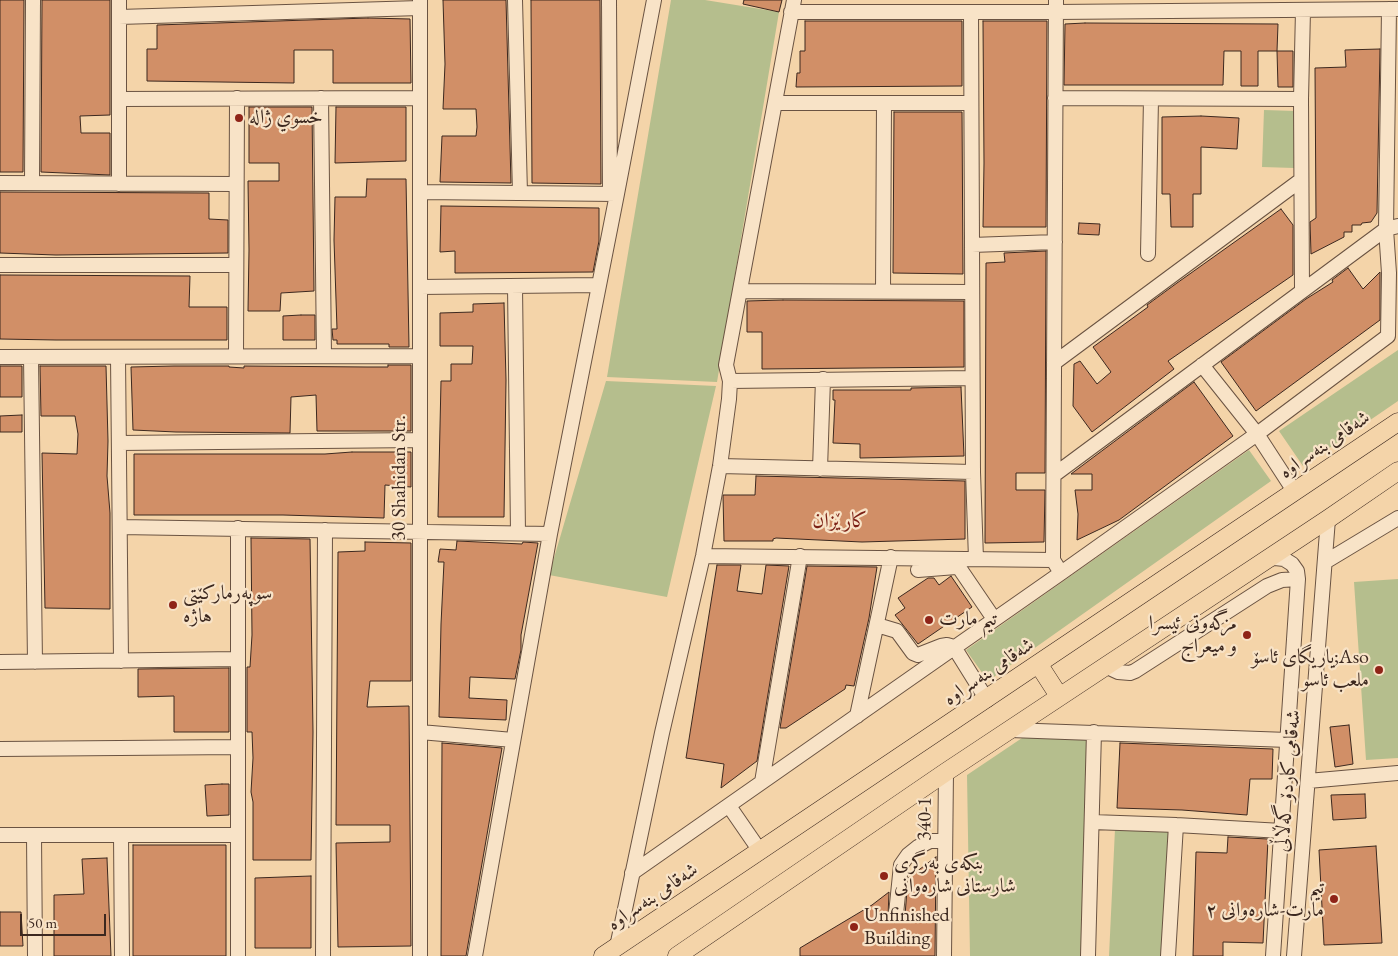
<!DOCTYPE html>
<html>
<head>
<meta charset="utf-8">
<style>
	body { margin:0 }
	#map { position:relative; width:1398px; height:956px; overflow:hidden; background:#f4d4a9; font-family:"EB Garamond",serif }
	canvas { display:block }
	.scale { position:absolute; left:20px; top:914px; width:86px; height:22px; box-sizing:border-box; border:2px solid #3c281f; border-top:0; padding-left:6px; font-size:15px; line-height:18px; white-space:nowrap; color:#3c281f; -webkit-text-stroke:4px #f8e3c7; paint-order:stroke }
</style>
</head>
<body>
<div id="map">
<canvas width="1398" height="956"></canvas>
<div class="scale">50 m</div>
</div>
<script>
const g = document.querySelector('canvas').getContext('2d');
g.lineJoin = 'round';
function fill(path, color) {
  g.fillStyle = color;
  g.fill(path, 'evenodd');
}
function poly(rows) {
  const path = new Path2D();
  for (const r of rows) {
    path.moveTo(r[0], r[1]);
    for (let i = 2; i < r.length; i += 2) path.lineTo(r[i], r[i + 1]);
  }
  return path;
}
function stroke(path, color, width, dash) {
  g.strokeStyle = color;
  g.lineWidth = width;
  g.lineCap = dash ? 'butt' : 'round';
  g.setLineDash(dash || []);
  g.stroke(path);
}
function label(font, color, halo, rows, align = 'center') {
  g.font = font + ' "EB Garamond",Amiri,serif';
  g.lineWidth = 4.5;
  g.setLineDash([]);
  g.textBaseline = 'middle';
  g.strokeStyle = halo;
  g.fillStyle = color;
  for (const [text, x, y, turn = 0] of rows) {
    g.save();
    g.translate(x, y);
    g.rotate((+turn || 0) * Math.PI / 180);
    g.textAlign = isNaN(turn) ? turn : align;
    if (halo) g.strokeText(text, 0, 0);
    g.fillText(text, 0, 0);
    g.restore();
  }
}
const green = poly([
	[671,0,705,0,779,12,717,382,607,377],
	[1264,110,1296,111,1294,168,1262,167],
	[1398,350,1398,401,1303,466,1279,431],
	[606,381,716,386,667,597,549,575],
	[1249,450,1271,481,988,681,966,650],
	[1398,579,1398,758,1366,760,1354,582],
	[1028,734,1097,736,1090,956,970,956,967,775],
	[1115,829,1183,830,1172,956,1109,956]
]);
const building = poly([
	[0,0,24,0,23,172,0,172,0,0],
	[42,0,110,0,110,115,80,116,81,133,110,133,110,175,41,172,42,0],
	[443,0,506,0,511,183,440,182,442,136,476,136,477,127,476,109,443,109,445,64,443,0],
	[531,0,600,0,601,184,532,183,531,0],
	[744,0,782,0,779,12,743,4,744,0],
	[368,18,410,19,411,83,333,83,333,50,294,50,294,83,147,81,147,49,157,49,157,25,368,18],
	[805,21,962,21,962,86,796,87,797,73,800,73,800,51,805,51,805,21],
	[983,21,1047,21,1046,227,983,227,984,163,983,21],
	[1085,23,1278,24,1277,51,1293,51,1293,87,1278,87,1277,51,1258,51,1258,86,1241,86,1241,51,1224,51,1223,85,1064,85,1065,24,1085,23],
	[1380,49,1377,213,1371,222,1362,223,1361,225,1352,225,1352,232,1344,232,1344,237,1311,254,1310,222,1316,218,1315,68,1346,67,1345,50,1380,49],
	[249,107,312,107,314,291,281,293,280,311,248,311,249,250,248,181,279,181,279,163,249,163,249,107],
	[336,107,406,107,406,161,335,163,336,107],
	[894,112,962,112,963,274,893,273,894,112],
	[1201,116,1239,118,1237,149,1201,147,1201,194,1193,194,1193,227,1171,227,1170,194,1162,194,1162,117,1201,116],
	[367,179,406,179,409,347,389,347,389,344,337,344,337,340,333,340,332,329,337,329,334,240,335,197,366,197,367,179],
	[0,192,209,193,209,219,228,220,228,253,56,255,0,253,0,192],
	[441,206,599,208,599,241,593,272,455,273,455,251,440,252,441,206],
	[1281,209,1293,225,1293,275,1168,361,1174,369,1092,432,1073,406,1074,364,1080,361,1097,384,1111,372,1093,347,1148,307,1147,305,1177,283,1281,209],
	[1079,223,1100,224,1099,235,1078,234,1079,223],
	[1046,251,1045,473,1016,473,1016,490,1045,490,1044,542,985,543,986,263,1005,262,1004,253,1046,251],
	[1348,268,1363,289,1380,272,1380,320,1256,411,1221,362,1306,299,1333,282,1332,280,1348,268],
	[0,275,190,276,189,307,227,307,227,340,56,340,0,339,0,275],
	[783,300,964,301,964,367,762,369,762,332,747,332,747,301,783,300],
	[504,303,506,380,504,517,438,517,441,381,451,381,451,364,472,364,473,346,440,346,440,313,473,312,473,304,504,303],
	[301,315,315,315,315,340,283,340,283,316,301,315],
	[388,365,411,365,411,431,317,431,316,395,291,397,290,433,176,432,133,430,131,367,174,366,229,366,229,367,244,368,244,366,367,367,388,367,388,365],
	[0,366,22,366,22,397,0,397,0,366],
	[40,366,106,366,108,441,107,476,110,513,110,609,45,608,42,453,77,454,78,434,75,416,41,416,40,366],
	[1194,382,1233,436,1119,520,1077,540,1078,514,1075,490,1092,490,1092,474,1071,474,1194,382],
	[961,387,964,456,860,458,860,444,833,443,835,400,833,400,833,390,911,390,911,388,961,387],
	[22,415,22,432,0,432,0,416,22,415],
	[352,452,411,452,411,487,385,485,384,518,283,515,134,515,134,454,325,454,352,452],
	[756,476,965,481,965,539,862,542,776,538,773,539,773,541,724,541,723,495,755,495,756,476],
	[251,538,310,539,313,732,311,860,253,860,253,802,251,792,253,758,252,732,247,732,247,667,250,667,252,635,251,538],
	[457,541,522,544,523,542,538,543,521,635,521,650,515,679,470,677,469,698,507,700,506,720,439,717,441,624,444,562,438,562,440,549,456,550,457,541],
	[365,542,411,543,411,681,370,681,367,707,409,706,411,946,338,947,336,843,390,842,390,825,336,825,338,552,365,551,365,542],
	[717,565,741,565,737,591,762,594,766,565,789,566,757,761,721,788,724,764,686,758,717,565],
	[807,566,877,567,869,618,854,686,846,685,845,689,786,728,780,728,807,566],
	[951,576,972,607,918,644,895,615,905,608,898,598,928,578,934,578,939,585,951,576],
	[229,668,229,732,174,732,174,696,138,697,138,669,229,668],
	[1349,725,1353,764,1335,767,1330,727,1349,725],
	[442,743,502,748,466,956,441,956,442,743],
	[1120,743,1273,749,1272,779,1250,779,1247,815,1182,810,1117,808,1120,743],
	[222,784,229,784,229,815,207,816,205,785,222,784],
	[1365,794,1366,818,1333,820,1331,795,1365,794],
	[1228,837,1268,839,1263,943,1223,942,1223,956,1193,956,1196,852,1227,853,1228,837],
	[133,845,226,845,226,956,133,956,133,845],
	[1376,846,1382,943,1324,945,1319,850,1376,846],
	[936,857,935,956,800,956,800,948,872,905,889,892,888,917,891,921,900,922,905,915,908,878,936,857],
	[107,858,111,956,54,956,54,895,84,894,82,859,107,858],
	[311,876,311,948,255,948,255,878,311,876],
	[0,912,21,912,23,946,0,946,0,912]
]);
const minor = poly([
	[119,0,119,184],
	[420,0,420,956],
	[515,0,520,193],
	[609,0,610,194],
	[1056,0,1053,560,1061,573],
	[791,12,1056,12,1397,9],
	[971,12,973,472,976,559],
	[119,17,420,8],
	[321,98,324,356],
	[1055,98,1301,99],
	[119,99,420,98],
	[775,103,971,103],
	[0,183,236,184],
	[32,183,33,0],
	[420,192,617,194],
	[972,245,1055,242],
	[1148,254,1151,99],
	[0,265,236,265],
	[515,286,518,533],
	[420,287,599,285],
	[740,291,972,292],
	[883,291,884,103],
	[1302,291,1301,99,1303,10],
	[236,356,237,98],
	[0,357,420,356],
	[31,357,35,662],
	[118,357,121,661],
	[1054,363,1301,180],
	[1202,365,1257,434,1294,491],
	[730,381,972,378],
	[119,443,420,440],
	[720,466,973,472],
	[820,469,823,379],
	[1054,475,1386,229,1398,226],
	[120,527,550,534],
	[238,528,238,956],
	[703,556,1053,560],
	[1266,559,1275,558,1284,559,1292,564,1297,571,1298,579,1273,956],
	[1325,562,1398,518],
	[918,570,956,567,960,569,994,619],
	[877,625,897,631,913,653,918,655,941,646,947,645,954,647,987,700],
	[0,662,238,659],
	[1105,666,1118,672,1130,673,1135,671,1267,586,1282,580,1298,579],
	[857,716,891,557],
	[1010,730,1288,740],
	[420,732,513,740],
	[0,749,238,747],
	[1308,781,1398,773],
	[762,782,800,556],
	[729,806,760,851],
	[1092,822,1176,825,1282,831],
	[0,835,238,835],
	[34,835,35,956],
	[121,835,122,956],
	[632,873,1061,573,1257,434,1388,336,1389,273,1386,229,1389,9],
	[896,914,901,865,908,855,918,847,930,841,945,841],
	[617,947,662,733,703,556,720,466,729,399,730,381,726,365,794,0],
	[323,956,325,530],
	[475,956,550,534,617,194,654,0],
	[944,956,946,772],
	[1088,956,1094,732],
	[1168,956,1176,825],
	[1294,956,1328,519]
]);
const major = poly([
	[1039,665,1059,696],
	[603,956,1398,422],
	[677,956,946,772,1328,519,1398,471]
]);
const markers = [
	[239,118,5,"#8f2418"],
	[173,605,5,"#8f2418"],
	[929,620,5,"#8f2418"],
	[1247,635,5,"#8f2418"],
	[1379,670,5,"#8f2418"],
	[884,876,5,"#8f2418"],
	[1334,899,5,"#8f2418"],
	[854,927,5,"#8f2418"]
];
const poiNames = [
	["خسوي ژاله",249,118],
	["سوپەرمارکێتی",183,594],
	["هاژە",183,617],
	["تيم مارت",939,620],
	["مزگەوتی ئیسرا",1237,624,"right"],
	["و میعراج",1237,647,"right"],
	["یاریگای ئاسۆ;Aso",1369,658,"right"],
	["ملعب ئاسو",1369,681,"right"],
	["بنكەی بەرگری",894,864],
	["شارستانی شارەوانی",894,887],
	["تیم",1324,888,"right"],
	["مارت-شارەوانی ٢",1324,911,"right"],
	["Unfinished",864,916],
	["Building",864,939]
];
const streetNames = [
	["شەقامی بنەسراوە",1325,445,-34],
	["30 Shahidan Str.",400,478,-90],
	["شەقامی بنەسراوە",989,672,-34],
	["شەقامی کاردۆ گەڵاڵی",1288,781,-85],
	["340-1",925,819,-89],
	["شەقامی بنەسراوە",653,897,-34]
];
const neighbourhoodNames = [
	["کارێزان",840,521]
];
fill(green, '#b5be8d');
fill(building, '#d18f67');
stroke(building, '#3c281f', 1);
stroke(minor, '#6a5342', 16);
stroke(major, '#3c281f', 19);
stroke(minor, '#f8e3c7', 14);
stroke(major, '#f4d4a9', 18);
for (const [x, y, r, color] of markers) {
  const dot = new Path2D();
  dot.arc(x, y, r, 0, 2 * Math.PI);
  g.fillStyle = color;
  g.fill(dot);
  stroke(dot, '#f8e3c7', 2);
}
label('20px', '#3c281f', '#f8e3c7', poiNames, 'left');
label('20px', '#3c281f', '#f8e3c7', streetNames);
label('21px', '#7a1f14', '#f8e3c7', neighbourhoodNames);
</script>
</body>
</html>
